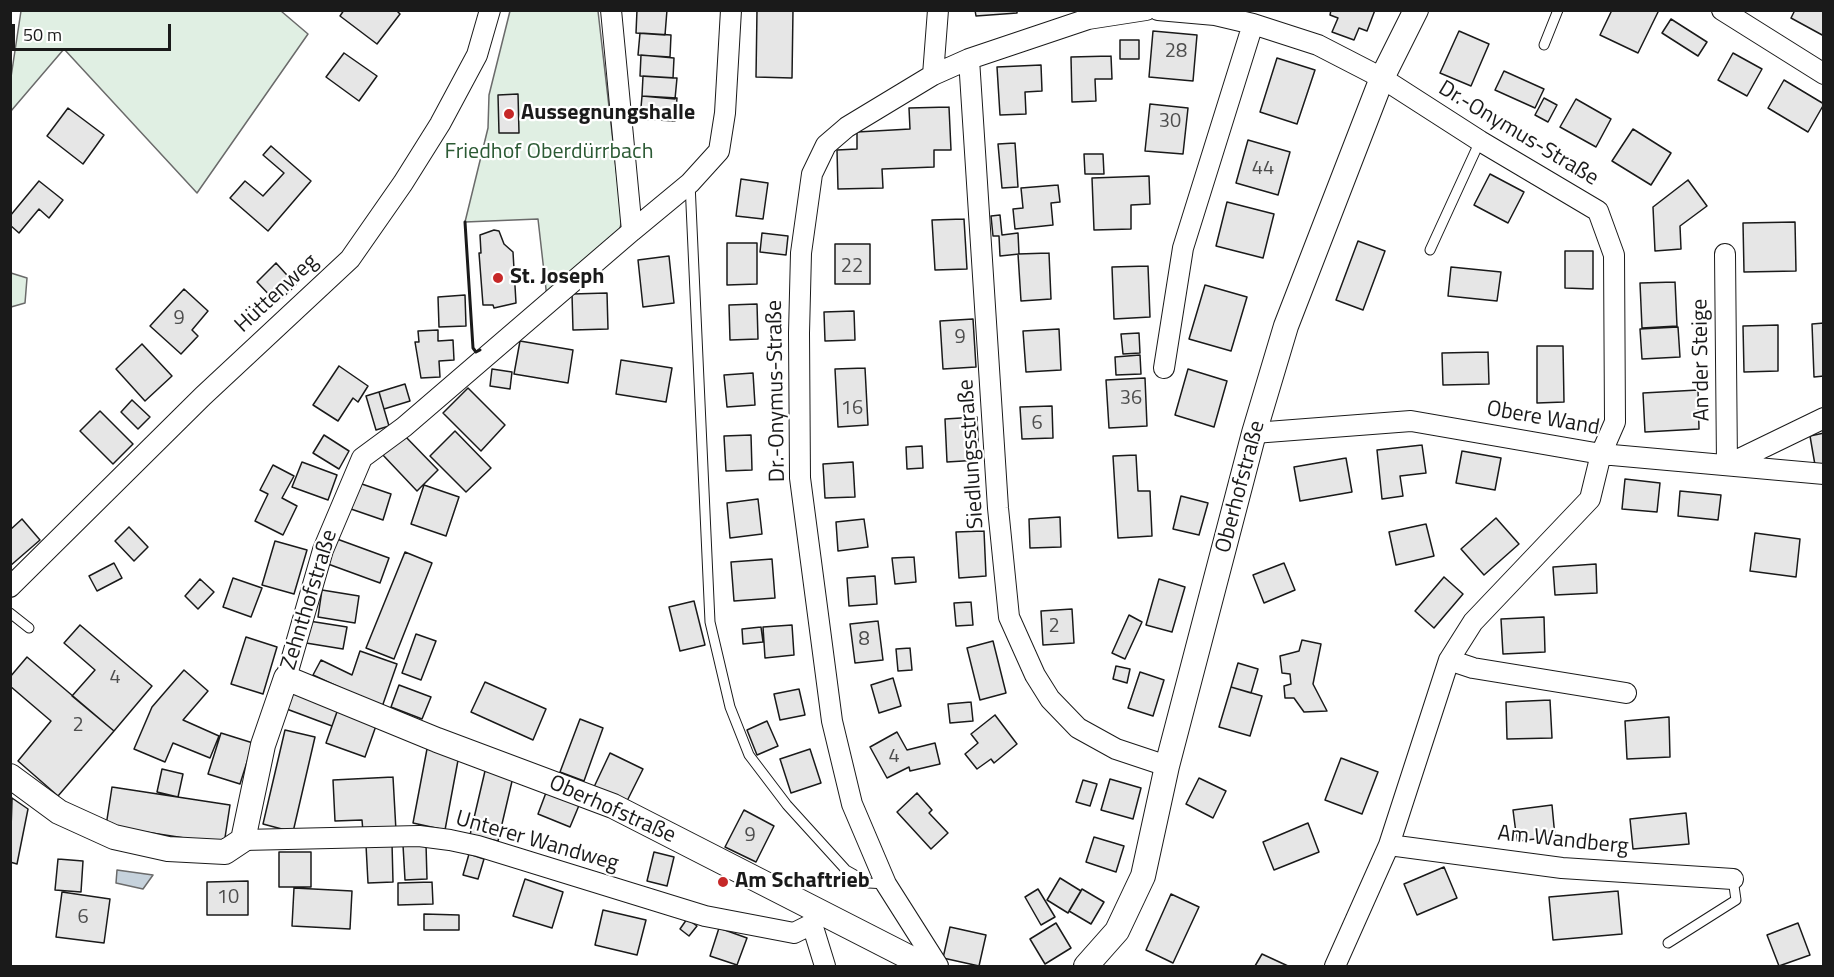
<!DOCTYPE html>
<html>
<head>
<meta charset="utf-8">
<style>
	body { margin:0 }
	#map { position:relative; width:1834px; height:977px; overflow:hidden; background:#fff; font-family:"Titillium Web",sans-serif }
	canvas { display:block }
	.frame { position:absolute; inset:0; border:12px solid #1a1a1a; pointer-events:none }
	.scale { position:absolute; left:12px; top:24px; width:159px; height:27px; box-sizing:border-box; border:3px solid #1a1a1a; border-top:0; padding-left:8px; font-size:18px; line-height:21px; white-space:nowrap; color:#1a1a1a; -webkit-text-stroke:4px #fff; paint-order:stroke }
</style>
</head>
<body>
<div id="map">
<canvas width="1834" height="977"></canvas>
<div class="frame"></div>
<div class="scale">50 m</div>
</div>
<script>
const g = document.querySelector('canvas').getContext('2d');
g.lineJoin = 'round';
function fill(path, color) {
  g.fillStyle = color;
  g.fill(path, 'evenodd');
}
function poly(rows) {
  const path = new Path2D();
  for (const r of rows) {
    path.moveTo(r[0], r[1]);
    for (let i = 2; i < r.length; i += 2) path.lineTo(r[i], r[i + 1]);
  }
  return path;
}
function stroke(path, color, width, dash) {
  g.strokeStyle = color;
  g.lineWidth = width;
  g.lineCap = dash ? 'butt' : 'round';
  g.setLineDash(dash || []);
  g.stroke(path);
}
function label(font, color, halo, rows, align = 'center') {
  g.font = font + ' "Titillium Web",sans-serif';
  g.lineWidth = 4.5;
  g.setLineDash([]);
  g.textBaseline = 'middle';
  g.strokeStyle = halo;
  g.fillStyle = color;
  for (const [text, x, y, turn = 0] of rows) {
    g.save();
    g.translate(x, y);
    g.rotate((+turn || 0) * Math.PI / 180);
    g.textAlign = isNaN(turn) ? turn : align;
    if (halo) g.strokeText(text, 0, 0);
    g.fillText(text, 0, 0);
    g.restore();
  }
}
const green = poly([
	[21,11,281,11,308,34,197,193,64,49,11,111,11,77,21,11],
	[510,11,598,11,622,220,619,232,547,298,538,219,465,222,488,128,489,95,510,11],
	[11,273,27,278,25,303,11,307,11,273]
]);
const water = poly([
	[117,870,153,875,143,889,116,883,117,870]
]);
const building = poly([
	[344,10,396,10,400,14,377,44,340,16,344,10],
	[637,10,667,10,665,35,636,33,637,10],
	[757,10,793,10,792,78,756,77,757,10],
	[975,10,1017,10,1017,13,976,16,975,10],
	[1331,10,1375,10,1367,31,1359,28,1354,40,1332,32,1338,18,1330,15,1331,10],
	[1612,10,1659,10,1638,53,1600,35,1612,10],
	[1795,10,1824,10,1824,36,1791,18,1795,10],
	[1671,19,1707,42,1698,56,1662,33,1671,19],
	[1153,31,1197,35,1193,81,1149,77,1153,31],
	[1459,31,1489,44,1471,86,1440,73,1459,31],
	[640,33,671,35,670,57,638,55,640,33],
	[1120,40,1139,40,1139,59,1120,59,1120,40],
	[344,53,377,76,359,101,326,77,344,53],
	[1733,53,1762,69,1747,96,1718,80,1733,53],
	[641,55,674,58,673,78,640,76,641,55],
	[1111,56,1112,79,1095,79,1096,101,1072,102,1071,57,1111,56],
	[1277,58,1315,70,1297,124,1260,112,1277,58],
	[1041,65,1042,91,1025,92,1026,114,1000,115,997,67,1041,65],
	[1504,71,1544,89,1535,108,1495,90,1504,71],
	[643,76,677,78,675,99,642,96,643,76],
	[1784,80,1824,104,1808,132,1768,108,1784,80],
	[518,94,519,133,499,133,498,95,518,94],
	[642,96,677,98,675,121,640,119,642,96],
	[1544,98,1557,105,1548,122,1535,115,1544,98],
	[1576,99,1611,119,1596,147,1560,127,1576,99],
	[1150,104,1188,108,1183,154,1145,151,1150,104],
	[949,107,951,150,934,150,934,167,882,169,883,188,838,189,837,150,857,149,857,132,910,129,909,108,949,107],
	[68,108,104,135,83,164,47,136,68,108],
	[1633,129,1671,153,1651,185,1612,161,1633,129],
	[1248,140,1290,152,1278,195,1236,183,1248,140],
	[1015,143,1018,187,1002,188,998,144,1015,143],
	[271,146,311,181,268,231,230,198,245,181,263,196,284,173,263,155,271,146],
	[1084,154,1103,154,1104,174,1085,174,1084,154],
	[1490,174,1524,192,1508,223,1474,205,1490,174],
	[1149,176,1150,204,1131,205,1131,229,1094,230,1092,178,1149,176],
	[741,179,768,183,763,219,736,216,741,179],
	[1688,180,1707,206,1680,226,1681,249,1655,251,1653,207,1688,180],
	[39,181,63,200,49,218,39,209,19,233,10,225,10,216,39,181],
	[1058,185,1060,202,1051,203,1053,225,1015,229,1013,209,1023,208,1021,188,1058,185],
	[1227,202,1274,214,1263,258,1216,246,1227,202],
	[1000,215,1002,235,1018,233,1019,254,1000,256,999,236,993,236,991,216,1000,215],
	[964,219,967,269,935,270,932,220,964,219],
	[1795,222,1796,271,1744,272,1743,223,1795,222],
	[494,230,499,231,504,244,513,252,516,303,494,308,493,305,483,305,479,253,481,253,480,235,494,230],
	[762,233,788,236,786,255,760,252,762,233],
	[1358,241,1385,251,1363,310,1336,300,1358,241],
	[727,243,757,243,757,284,727,285,727,243],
	[835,244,870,244,870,284,835,284,835,244],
	[1565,251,1593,251,1593,289,1565,288,1565,251],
	[1049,253,1051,299,1021,301,1018,254,1049,253],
	[669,256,674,303,643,307,638,260,669,256],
	[276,263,296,285,277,303,257,282,276,263],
	[1148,266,1150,317,1114,319,1112,267,1148,266],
	[1451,267,1501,272,1497,301,1448,296,1451,267],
	[1675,282,1677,326,1642,328,1640,283,1675,282],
	[1205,285,1247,297,1231,351,1189,339,1205,285],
	[184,289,208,311,192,330,198,336,181,354,150,326,184,289],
	[607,293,608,329,573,330,572,294,607,293],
	[465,295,466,326,439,327,438,297,465,295],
	[757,304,758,339,730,340,729,305,757,304],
	[854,311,855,340,825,341,824,312,854,311],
	[973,319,976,367,943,369,940,321,973,319],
	[1824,323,1824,376,1814,377,1812,324,1824,323],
	[1778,325,1778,371,1744,372,1743,326,1778,325],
	[1678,327,1680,357,1642,359,1640,329,1678,327],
	[1059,329,1061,370,1026,372,1023,331,1059,329],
	[438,330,438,341,453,340,454,360,439,361,440,377,421,378,415,342,419,342,418,331,438,330],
	[1139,333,1140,353,1123,354,1121,334,1139,333],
	[520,341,573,350,568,383,514,374,520,341],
	[142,344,172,376,145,401,116,369,142,344],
	[1537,346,1563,346,1564,402,1537,403,1537,346],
	[1488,352,1489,384,1443,385,1442,353,1488,352],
	[1140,355,1141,374,1116,375,1115,357,1140,355],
	[621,360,672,368,666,402,616,394,621,360],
	[339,366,368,386,358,402,353,398,338,421,313,405,339,366],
	[865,368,868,425,838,427,835,369,865,368],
	[492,369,512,372,510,389,490,386,492,369],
	[1188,369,1227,381,1214,427,1175,415,1188,369],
	[753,373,755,405,727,407,724,375,753,373],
	[1145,378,1147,426,1109,428,1106,380,1145,378],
	[405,384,410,401,384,409,379,392,405,384],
	[468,388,505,425,481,451,443,413,468,388],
	[1698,390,1699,429,1645,432,1643,393,1698,390],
	[379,392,389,426,376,430,366,396,379,392],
	[132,400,150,417,138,429,121,412,132,400],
	[1052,406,1053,438,1022,439,1020,407,1052,406],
	[100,411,133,444,113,464,80,431,100,411],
	[977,417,979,460,947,462,945,419,977,417],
	[455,431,491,468,466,492,430,456,455,431],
	[402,433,438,470,417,491,381,453,402,433],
	[1824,433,1824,464,1815,465,1810,436,1824,433],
	[324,435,349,451,339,469,313,453,324,435],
	[751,435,752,470,726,471,724,436,751,435],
	[1422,445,1426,473,1400,476,1403,496,1382,499,1377,450,1422,445],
	[922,446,923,468,907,469,906,447,922,446],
	[1462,451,1501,458,1495,490,1456,483,1462,451],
	[1136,455,1138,491,1150,491,1152,536,1118,538,1113,456,1136,455],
	[1346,458,1352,492,1300,501,1294,467,1346,458],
	[302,462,337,475,328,500,292,487,302,462],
	[853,462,855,497,825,498,823,464,853,462],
	[273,465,294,476,282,498,297,506,283,535,255,521,268,494,260,490,273,465],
	[1625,479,1660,483,1657,512,1622,509,1625,479],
	[359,483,391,494,383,520,351,509,359,483],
	[424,485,459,497,446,536,411,524,424,485],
	[1680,491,1721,495,1718,520,1678,516,1680,491],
	[1181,496,1208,503,1199,535,1173,529,1181,496],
	[758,499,762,534,730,538,727,503,758,499],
	[1060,517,1061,547,1030,548,1029,519,1060,517],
	[1496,518,1519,544,1484,575,1461,549,1496,518],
	[22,519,40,540,10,566,10,530,22,519],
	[864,519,868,547,838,551,836,522,864,519],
	[1426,524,1434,556,1396,565,1389,532,1426,524],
	[129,527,148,547,134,561,115,541,129,527],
	[984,531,986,576,959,578,956,532,984,531],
	[1755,533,1800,539,1796,577,1750,571,1755,533],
	[337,539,389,558,380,583,328,564,337,539],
	[275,541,307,550,294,594,262,585,275,541],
	[405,552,432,563,394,659,366,648,405,552],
	[914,557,916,582,895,584,892,558,914,557],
	[772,559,775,598,734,601,731,562,772,559],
	[114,563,122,578,97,591,89,576,114,563],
	[1284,563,1295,590,1264,603,1253,575,1284,563],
	[1596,564,1597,593,1555,595,1553,567,1596,564],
	[875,576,877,604,849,606,847,578,875,576],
	[1444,577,1463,594,1434,628,1415,611,1444,577],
	[233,578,262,588,251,617,223,607,233,578],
	[200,579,214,592,198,609,185,596,200,579],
	[1159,579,1185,587,1172,632,1146,625,1159,579],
	[322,590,359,596,355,623,318,617,322,590],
	[694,601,705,645,680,651,669,607,694,601],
	[971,602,973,625,956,626,954,603,971,602],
	[1072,609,1074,643,1043,645,1041,611,1072,609],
	[1129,615,1142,622,1125,659,1112,653,1129,615],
	[1544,617,1545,652,1503,654,1501,619,1544,617],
	[309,621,347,627,343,649,306,643,309,621],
	[878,621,883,660,855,663,850,624,878,621],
	[80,625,152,686,114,731,72,696,95,670,64,643,80,625],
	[792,625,794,655,765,658,763,627,792,625],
	[761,627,763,642,743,644,742,629,761,627],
	[416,634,436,641,421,680,402,673,416,634],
	[246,637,277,647,263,694,231,684,246,637],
	[1302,640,1321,644,1313,684,1327,711,1304,712,1294,698,1285,698,1284,686,1291,684,1290,674,1282,673,1280,656,1299,651,1302,640],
	[993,641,1006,693,980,700,967,648,993,641],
	[910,648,912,670,898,671,896,649,910,648],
	[360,651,397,664,382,707,313,675,321,660,352,675,360,651],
	[27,657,114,731,58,796,18,761,51,721,10,686,10,677,27,657],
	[1238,663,1258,669,1251,693,1231,687,1238,663],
	[1116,666,1130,669,1127,683,1113,679,1116,666],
	[184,670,208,691,183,720,219,736,210,758,173,743,165,762,134,749,152,707,184,670],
	[1140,672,1164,680,1153,716,1128,708,1140,672],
	[893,678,901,706,879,713,871,685,893,678],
	[485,682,546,709,533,740,471,712,485,682],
	[399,685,431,697,422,719,391,707,399,685],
	[1231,687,1262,696,1250,736,1219,727,1231,687],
	[799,689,805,715,780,720,774,694,799,689],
	[290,691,338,709,332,726,284,708,290,691],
	[1550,700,1552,738,1507,739,1506,702,1550,700],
	[971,702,973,721,950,723,948,704,971,702],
	[338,709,377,723,365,757,326,743,338,709],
	[995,715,1017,744,994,763,991,759,977,769,965,754,978,743,971,734,995,715],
	[1669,717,1670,757,1627,759,1625,721,1669,717],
	[580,719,603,728,584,781,560,772,580,719],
	[767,721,778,746,757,755,747,730,767,721],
	[285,730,315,737,293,832,263,824,285,730],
	[897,732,907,750,935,743,940,764,910,771,909,767,887,778,870,747,897,732],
	[221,733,253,743,240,784,208,774,221,733],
	[427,749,459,755,445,830,413,823,427,749],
	[810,749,821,783,791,793,780,759,810,749],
	[610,753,643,769,626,803,594,787,610,753],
	[1341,758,1378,772,1362,814,1325,800,1341,758],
	[162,769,183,774,178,797,157,792,162,769],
	[485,771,513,777,498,841,470,835,485,771],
	[393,777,396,831,363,832,362,820,335,821,333,780,393,777],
	[1199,778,1226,791,1213,818,1186,804,1199,778],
	[1110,779,1141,788,1133,819,1101,810,1110,779],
	[1083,780,1097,784,1090,806,1076,802,1083,780],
	[112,787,230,805,224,844,106,826,112,787],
	[547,790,580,803,570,827,538,814,547,790],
	[917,793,932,810,929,813,948,833,931,849,897,812,917,793],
	[12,798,28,809,17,864,10,862,12,798],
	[1552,805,1555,837,1517,841,1513,810,1552,805],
	[744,810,774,826,756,862,725,847,744,810],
	[1686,813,1689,844,1633,849,1630,819,1686,813],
	[1308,823,1319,852,1274,870,1263,842,1308,823],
	[1094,837,1124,846,1116,872,1086,862,1094,837],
	[392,843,393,882,368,883,366,845,392,843],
	[426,844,427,879,405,880,403,845,426,844],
	[279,852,311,852,311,887,279,887,279,852],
	[654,852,674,857,667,886,647,881,654,852],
	[469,854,484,859,478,879,463,875,469,854],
	[58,859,83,861,81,892,55,890,58,859],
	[1444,867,1457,898,1417,915,1404,884,1444,867],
	[1060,878,1081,891,1068,913,1047,900,1060,878],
	[525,879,563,892,552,928,513,916,525,879],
	[248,881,248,915,207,915,207,882,248,881],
	[432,882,433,904,398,905,398,883,432,882],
	[294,888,352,891,350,929,292,926,294,888],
	[1038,889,1055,917,1041,925,1025,897,1038,889],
	[1082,889,1104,902,1091,924,1069,911,1082,889],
	[1618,891,1622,934,1553,940,1549,897,1618,891],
	[62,892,110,899,104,943,56,937,62,892],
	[1171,894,1199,907,1173,963,1146,950,1171,894],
	[603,910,646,920,637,955,595,945,603,910],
	[424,914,459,915,459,930,424,930,424,914],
	[687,919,697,926,689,936,680,929,687,919],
	[1056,923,1071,948,1045,964,1030,939,1056,923],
	[1798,923,1810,955,1779,966,1767,935,1798,923],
	[950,927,986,935,979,966,943,958,950,927],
	[719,928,747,938,737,965,710,956,719,928],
	[1262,954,1288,966,1255,966,1262,954]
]);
const service = poly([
	[1544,45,1558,10],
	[690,183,710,622,730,707,749,755,787,805,846,870,869,883,886,884],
	[1430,250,1480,141],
	[10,613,29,628],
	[1668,943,1736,900,1733,879]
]);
const minor = poly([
	[611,10,632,231,690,183,719,151,725,113,731,10],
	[1158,10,1215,15,1253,24,1318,45,1382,78,1480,141,1598,211,1614,255,1615,422,1601,454,1590,499,1473,622,1449,660,1389,845,1335,966],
	[1722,10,1824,74],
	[969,59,998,508,1009,617,1035,675,1050,699,1078,728,1116,749,1167,766],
	[933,75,938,10],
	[1725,254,1727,465,1824,418],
	[1164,368,1183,248,1253,24],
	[1254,433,1411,421,1601,454,1824,474],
	[10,587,203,396,350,259,403,183,440,124,477,55,490,10],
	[1449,660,1473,668,1626,693],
	[286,678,323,550,362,458,404,427,632,231],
	[243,840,419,836,450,840,478,846,705,916,794,933,812,924],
	[1389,845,1562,868,1733,879],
	[817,913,812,924,825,966],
	[938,966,886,884,852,804,832,721,800,478,799,333,801,253,812,174,826,145,847,127,933,75,969,59,1088,19,1146,10]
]);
const tertiary = poly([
	[10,776,59,812,114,837,168,849,225,852,243,840,263,745,286,678,437,740,613,806,926,966],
	[1086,966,1117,931,1143,876,1167,766,1254,433,1286,326,1382,78,1416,10]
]);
const wall = poly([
	[465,222,473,348,476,352,480,350]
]);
const markers = [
	[509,114,6,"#c62828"],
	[498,278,6,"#c62828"],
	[723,882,6,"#c62828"]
];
const numberNames = [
	["28",1176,52],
	["30",1170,122],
	["44",1263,169],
	["22",852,267],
	["9",179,319],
	["9",960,338],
	["36",1131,399],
	["16",852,409],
	["6",1037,424],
	["2",1054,627],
	["8",864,640],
	["4",115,678],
	["2",78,726],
	["4",894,757],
	["9",750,836],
	["10",228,898],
	["6",83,918]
];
const poiNames = [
	["Aussegnungshalle",521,114],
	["St. Joseph",510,278],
	["Am Schaftrieb",735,882]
];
const streetNames = [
	["Dr.-Onymus-Straße",1518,134,31],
	["Hüttenweg",277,294,-43],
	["An der Steige",1702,360,-91],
	["Dr.-Onymus-Straße",777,391,-91],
	["Obere Wand",1543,419,10],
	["Siedlungsstraße",972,454,-94],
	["Oberhofstraße",1241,487,-75],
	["Zehnthofstraße",310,600,-73],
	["Oberhofstraße",612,810,24],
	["Am Wandberg",1563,841,6],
	["Unterer Wandweg",537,842,16]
];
const parkNames = [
	["Friedhof Oberdürrbach",549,153]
];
fill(green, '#e0efe3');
stroke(green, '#6a6a6a', 1.5);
fill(water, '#c6d2dc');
stroke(water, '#6a6a6a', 1.5);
fill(building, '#e6e6e6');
stroke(building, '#1a1a1a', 1.5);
stroke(service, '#1a1a1a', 11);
stroke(minor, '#1a1a1a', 22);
stroke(tertiary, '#1a1a1a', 26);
stroke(service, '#fff', 9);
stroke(minor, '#fff', 20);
stroke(tertiary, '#fff', 24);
stroke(wall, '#1a1a1a', 3);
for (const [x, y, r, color] of markers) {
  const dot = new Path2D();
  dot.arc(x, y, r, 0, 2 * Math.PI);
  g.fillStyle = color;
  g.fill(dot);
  stroke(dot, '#fff', 2);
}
label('20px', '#4d4d4d', null, numberNames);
label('bold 22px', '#1a1a1a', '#fff', poiNames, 'left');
label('22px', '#1a1a1a', '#fff', streetNames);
label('22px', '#2b5a34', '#fff', parkNames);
</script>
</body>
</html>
